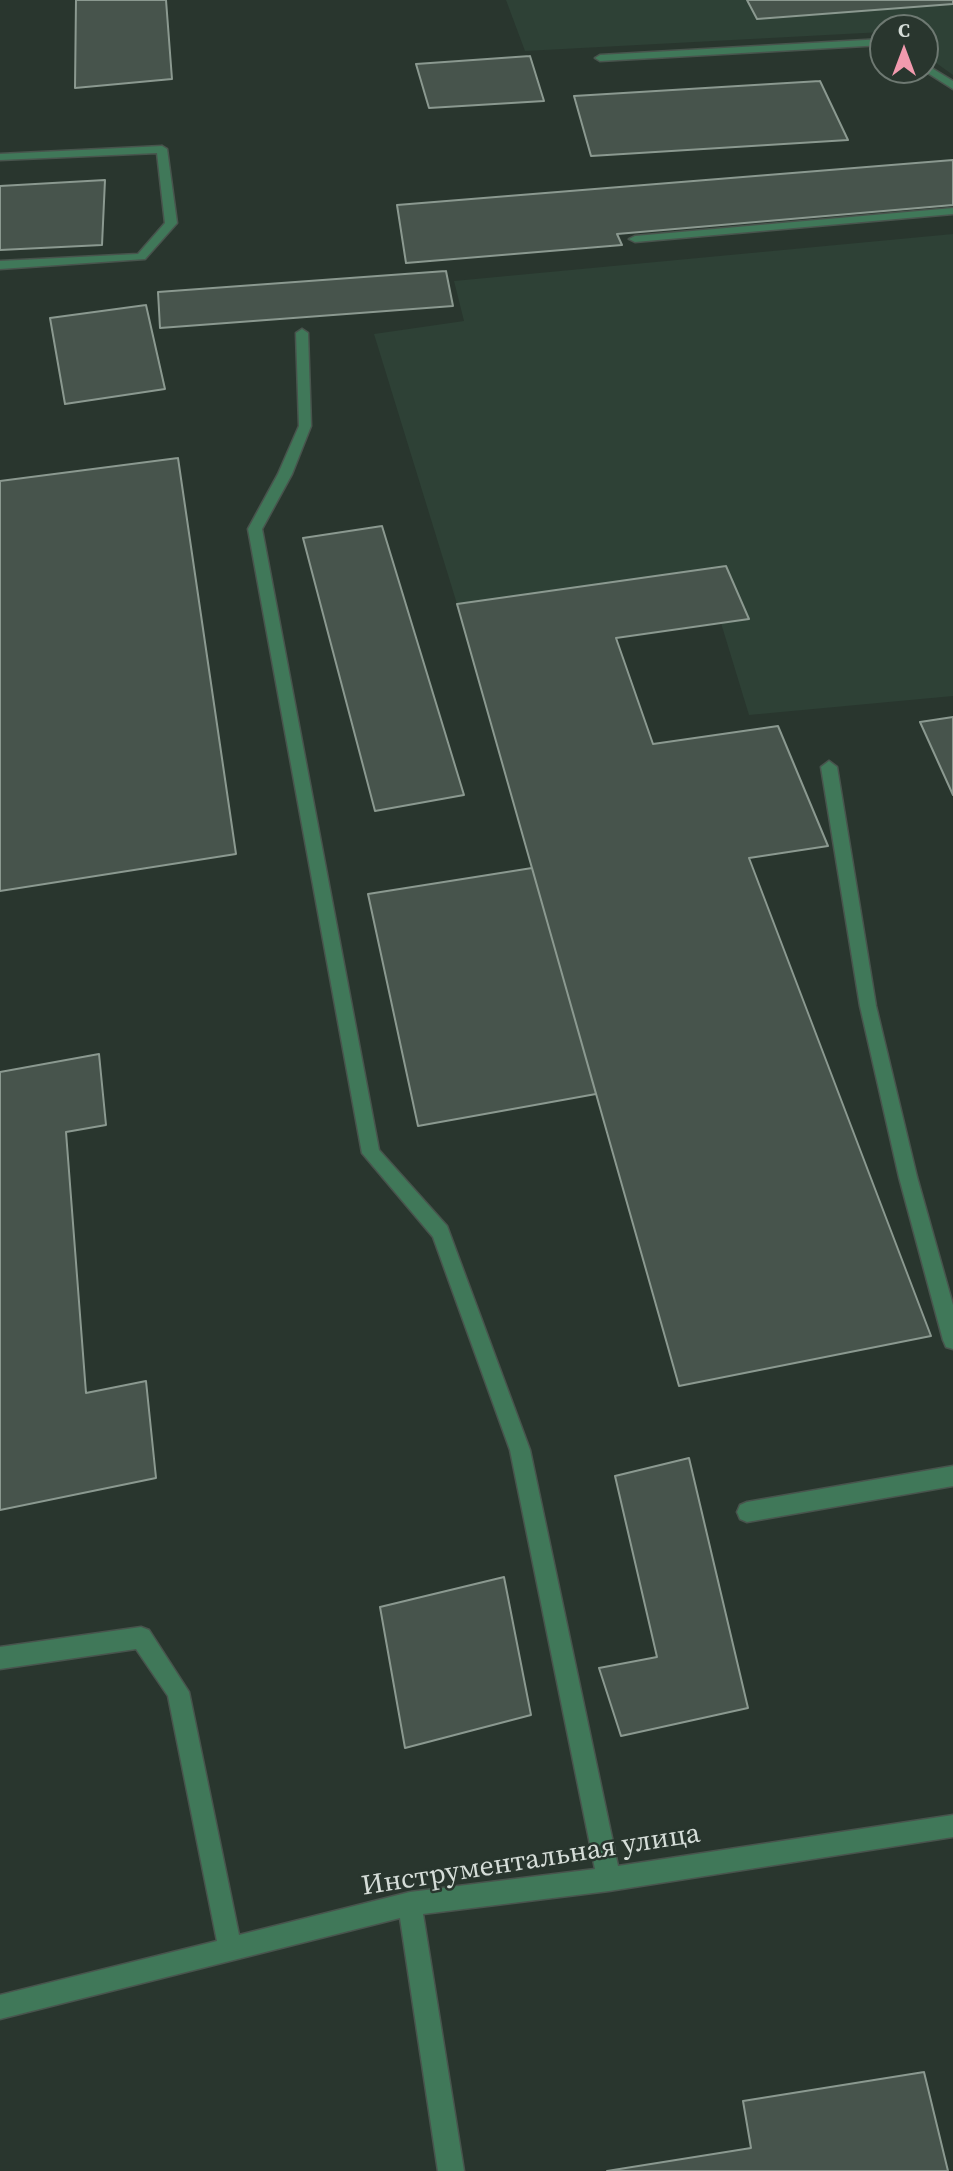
<!DOCTYPE html>
<html>
<head>
<meta charset="utf-8">
<style>
	body { margin:0 }
	#map { position:relative; width:953px; height:2171px; overflow:hidden; background:#29362e; font-family:"Source Serif 4",serif }
	canvas { display:block }
	.north { position:absolute; left:869px; top:14px; width:70px; height:70px; box-sizing:border-box; background:#29362e; border:2px solid #6e7972; border-radius:50%; rotate:0deg; font-size:19px; font-weight:700; line-height:28px; text-align:center; color:#d5ddd8 }
	.north::after { content:''; display:block; margin:auto; width:24px; height:32px; background:#f29aae; clip-path:polygon(50% 0,100% 100%,50% 72%,0 100%) }
</style>
</head>
<body>
<div id="map">
<canvas width="953" height="2171"></canvas>
<div class="north">С</div>
</div>
<script>
const g = document.querySelector('canvas').getContext('2d');
g.lineJoin = 'round';
function fill(path, color) {
  g.fillStyle = color;
  g.fill(path, 'evenodd');
}
function poly(rows) {
  const path = new Path2D();
  for (const r of rows) {
    path.moveTo(r[0], r[1]);
    for (let i = 2; i < r.length; i += 2) path.lineTo(r[i], r[i + 1]);
  }
  return path;
}
function stroke(path, color, width, dash) {
  g.strokeStyle = color;
  g.lineWidth = width;
  g.lineCap = dash ? 'butt' : 'round';
  g.setLineDash(dash || []);
  g.stroke(path);
}
function label(font, color, halo, rows, align = 'center') {
  g.font = font + ' "Source Serif 4",serif';
  g.lineWidth = 5;
  g.setLineDash([]);
  g.textBaseline = 'middle';
  g.strokeStyle = halo;
  g.fillStyle = color;
  for (const [text, x, y, turn = 0] of rows) {
    g.save();
    g.translate(x, y);
    g.rotate((+turn || 0) * Math.PI / 180);
    g.textAlign = isNaN(turn) ? turn : align;
    if (halo) g.strokeText(text, 0, 0);
    g.fillText(text, 0, 0);
    g.restore();
  }
}
const built = poly([
	[506,0,953,0,953,75,925,55,925,28,883,28,883,32,525,51],
	[953,234,953,696,749,715,721,623,748,618,726,566,457,604,374,334,464,321,454,281]
]);
const building = poly([
	[76,0,166,0,172,79,75,88,76,0],
	[747,0,953,0,953,4,757,19,747,0],
	[530,56,544,101,429,108,416,64,530,56],
	[820,81,848,140,591,156,574,96,820,81],
	[953,160,953,205,617,234,622,245,406,263,397,205,953,160],
	[105,180,102,245,0,250,0,186,105,180],
	[446,271,453,306,160,328,158,292,446,271],
	[146,305,165,389,65,404,50,318,146,305],
	[178,458,236,854,0,891,0,481,178,458],
	[382,526,464,795,375,811,303,538,382,526],
	[726,566,749,619,616,638,653,744,778,726,828,846,749,858,931,1336,679,1386,457,604,726,566],
	[953,717,953,795,920,722,953,717],
	[532,868,596,1094,418,1126,368,894,532,868],
	[99,1054,106,1125,66,1132,86,1393,146,1381,156,1478,0,1510,0,1072,99,1054],
	[689,1458,748,1708,621,1736,599,1668,657,1657,615,1476,689,1458],
	[504,1577,531,1715,405,1748,380,1607,504,1577],
	[924,2072,948,2171,607,2171,751,2148,743,2101,924,2072]
]);
const minor = poly([
	[883,39,883,45,600,61,595,58,600,55,883,39],
	[925,64,953,81,953,89,923,70,925,70,925,64],
	[162,146,167,149,177,223,145,259,0,269,0,261,138,254,165,223,157,153,0,160,0,154,162,146],
	[953,208,953,214,635,242,629,239,635,236,953,208],
	[302,329,308,333,311,426,292,474,262,529,379,1150,447,1226,530,1450,618,1866,953,1815,953,1837,609,1891,423,1914,464,2171,438,2171,400,1918,0,2019,0,1995,217,1941,168,1696,136,1649,0,1669,0,1647,141,1627,149,1630,189,1692,239,1935,410,1892,595,1869,510,1450,433,1237,362,1153,248,529,278,474,299,426,296,333,302,329],
	[829,761,837,767,876,1006,917,1177,953,1305,953,1349,946,1347,943,1340,899,1177,860,1006,821,767,829,761],
	[953,1466,953,1486,747,1522,740,1519,737,1512,740,1505,747,1502,953,1466]
]);
const nearStreetnames = [
	["Инструментальная улица",531,1861,-9]
];
fill(built, '#2e4136');
fill(building, '#47544c');
stroke(building, '#8b9990', 2);
stroke(minor, '#48544d', 3);
fill(minor, '#407859');
label('28px', '#d5ddd8', '#29362e', nearStreetnames);
</script>
</body>
</html>
